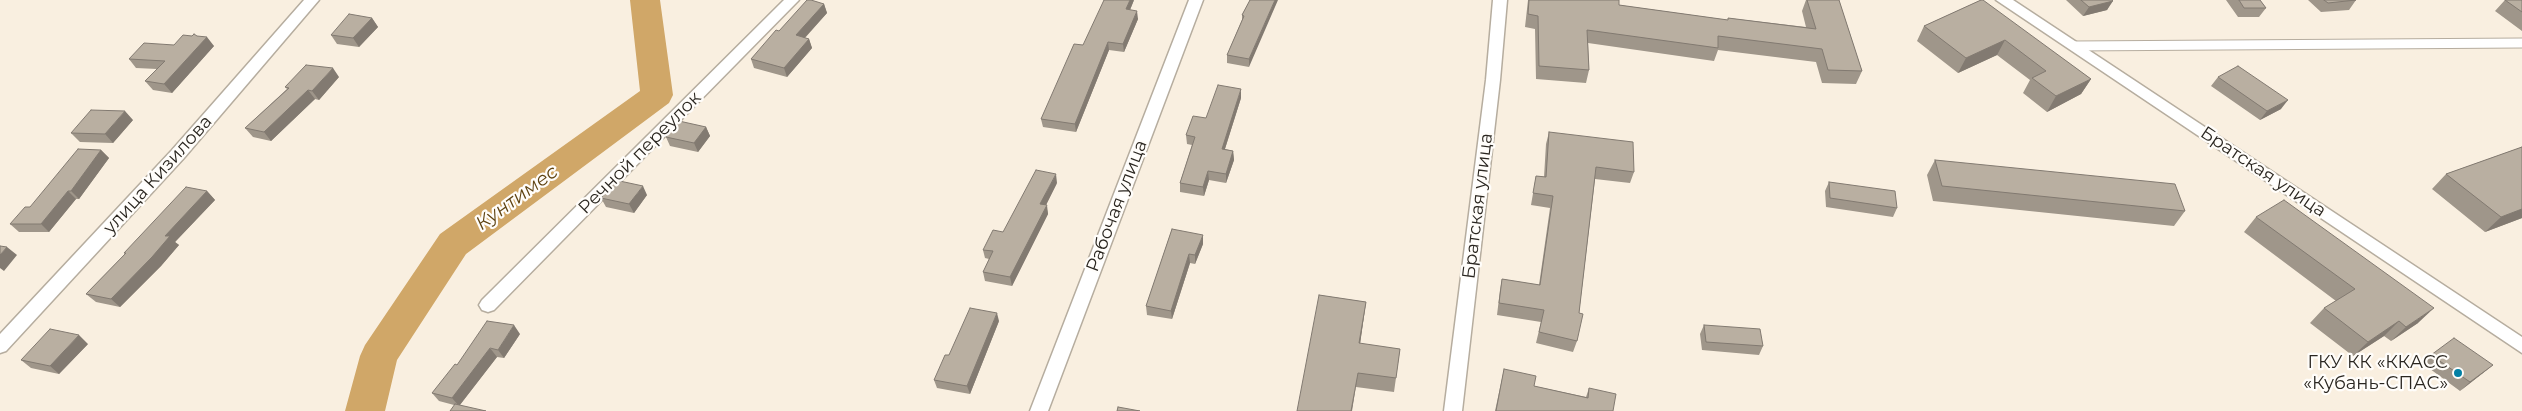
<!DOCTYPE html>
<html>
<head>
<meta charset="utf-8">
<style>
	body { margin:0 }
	canvas { display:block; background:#f9efe0 }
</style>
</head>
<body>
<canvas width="2522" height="411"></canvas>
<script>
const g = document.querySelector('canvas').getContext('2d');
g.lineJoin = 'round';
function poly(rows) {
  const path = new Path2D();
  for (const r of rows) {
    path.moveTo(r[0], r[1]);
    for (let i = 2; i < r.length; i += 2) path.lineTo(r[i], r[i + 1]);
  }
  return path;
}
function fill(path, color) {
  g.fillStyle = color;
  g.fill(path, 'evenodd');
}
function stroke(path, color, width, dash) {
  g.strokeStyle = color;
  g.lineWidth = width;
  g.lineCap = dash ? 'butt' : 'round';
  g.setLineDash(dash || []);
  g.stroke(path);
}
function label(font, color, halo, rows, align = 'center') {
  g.font = font + ' Montserrat,sans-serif';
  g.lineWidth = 4.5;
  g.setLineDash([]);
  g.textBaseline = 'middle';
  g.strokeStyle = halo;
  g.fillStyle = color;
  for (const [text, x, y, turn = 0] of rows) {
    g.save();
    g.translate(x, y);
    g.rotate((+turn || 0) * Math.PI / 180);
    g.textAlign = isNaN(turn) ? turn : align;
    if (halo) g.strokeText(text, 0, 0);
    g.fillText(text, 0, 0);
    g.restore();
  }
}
const river = poly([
	[630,0,660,0,673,95,669,103,466,254,397,360,385,411,345,411,360,356,365,345,440,234,640,91,630,0]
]);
const lane = poly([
	[2074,46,2522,43]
]);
const street = poly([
	[304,0,319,0,184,158,6,351,0,353,0,334,172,150,304,0],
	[784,0,799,0,494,310,488,312,482,310,479,305,482,300,784,0],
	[1189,0,1203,0,1048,411,1030,411,1189,0],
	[1493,0,1507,0,1500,80,1462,411,1444,411,1486,80,1493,0],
	[1996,0,2013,0,2522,337,2522,353,1996,0]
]);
const wall = poly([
	[1134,0,1130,10,1138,19,1124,52,1109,50,1076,132,1043,127,1041,119,1083,45],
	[1250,0,1249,67,1227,63,1227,55,1242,20,1242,15],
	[1528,0,1619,0,1619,5,1728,20,1728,18,1806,27,1802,11,1806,0,1839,0,1862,71,1856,84,1822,83,1816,62,1718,50,1714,61,1588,43,1589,70,1586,83,1536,79,1535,29,1525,27],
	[1981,0,2091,79,2081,94,2047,112,2023,93,2030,80,1997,55,1958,73,1917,41,1924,26],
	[2066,0,2112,0,2107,10,2083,16],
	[2226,0,2260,0,2266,8,2259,17,2238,17],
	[2308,0,2356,0,2349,10,2321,12],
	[2505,0,2522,0,2522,31,2495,11],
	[824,4,827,13,805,38,809,39,812,48,787,77,754,68,751,59,779,31],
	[372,18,378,27,359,47,337,44,331,35],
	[197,36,214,46,172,93,153,90,145,81,157,69,136,68,129,59,174,45],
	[339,77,319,100,315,99,271,141,253,137,245,128,287,89,285,87],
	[2218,77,2281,109,2260,120,2211,86],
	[1241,98,1225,149,1233,151,1234,160,1226,183,1209,180,1204,196,1180,192,1180,183,1192,145,1187,144,1186,135,1206,118],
	[133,120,113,143,80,142,71,133],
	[706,127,710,136,698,152,670,146,666,137],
	[1549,132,1634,172,1630,183,1595,179,1579,313,1577,341,1573,352,1536,343,1541,322,1497,315,1500,290,1502,279,1539,285,1550,208,1531,205,1536,176,1544,177,1546,144],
	[2522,147,2522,218,2485,232,2432,189,2446,174],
	[101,150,109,158,79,199,76,199,49,232,19,232,10,224,30,207],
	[1935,160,2185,211,2174,226,1933,201,1927,175],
	[1829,182,1897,208,1893,217,1826,207,1825,191],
	[1057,183,1046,205,1048,214,1012,286,985,281,983,272,989,259,985,258,983,250,1003,232],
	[207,191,215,200,175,242,179,245,161,266,120,307,96,302,86,294,125,254,124,253],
	[647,195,634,213,606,207,601,198],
	[2256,217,2418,323,2391,341,2384,336,2353,356,2310,323,2324,308,2336,301,2244,232],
	[1172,229,1203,244,1195,264,1190,263,1172,319,1147,315,1146,306],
	[1319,295,1366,302,1360,344,1400,349,1394,392,1356,387],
	[999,321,970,394,937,388,934,380,949,355],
	[1704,325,1763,346,1759,355,1702,350,1700,334],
	[520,334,504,358,497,357,460,405,454,405,439,401,432,393,457,365],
	[88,344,59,374,31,368,21,360],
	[2431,355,2493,365,2483,373,2460,391,2422,363],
	[1504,369,1534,386,1586,397,1589,388,1613,411,1495,411]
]);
const shadedWall = poly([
	[1130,0,1134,0,1127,17,1126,9],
	[1275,0,1278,0,1249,67,1249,59],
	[2113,1,2107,10,2083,16,2089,7],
	[824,4,827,13,799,44,796,35],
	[1137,11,1138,19,1124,52,1123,44],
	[372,18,378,27,359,47,353,38],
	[207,37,214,46,172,93,164,84],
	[809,39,812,48,787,77,784,68],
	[2005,40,1997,55,1958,73,1966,58],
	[1108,42,1109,50,1076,132,1075,124],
	[333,68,339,77,319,100,312,91],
	[2091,79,2081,94,2047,112,2056,96],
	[1241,89,1241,98,1222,158,1222,149],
	[308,90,315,99,271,141,264,132],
	[2288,100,2281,109,2260,120,2267,111],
	[125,111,133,120,113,143,105,134],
	[706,127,710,136,698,152,694,143],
	[101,150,109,158,79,199,71,191],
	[1233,151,1234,160,1226,183,1226,174],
	[1208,171,1209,180,1204,196,1203,187],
	[1056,174,1057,183,1042,213,1040,204],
	[643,186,647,195,634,213,629,204],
	[68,191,76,199,49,232,41,224],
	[207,191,215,200,175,242,179,245,161,266,120,307,111,299,165,236],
	[1047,205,1048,214,1012,286,1010,277],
	[2522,209,2522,218,2485,232,2501,217],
	[1203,235,1203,244,1195,264,1195,255],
	[7,247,17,255,4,271,0,268,0,255],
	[1189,254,1190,263,1172,319,1171,311],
	[1366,302,1358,358,1359,343],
	[2434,308,2418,323,2391,341,2406,327],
	[997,313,999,321,970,394,967,386],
	[2399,321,2384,336,2353,356,2368,342],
	[514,325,520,334,504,358,498,350],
	[79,335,88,344,59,374,50,366],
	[490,348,497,357,459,406,452,398],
	[2493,365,2483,373,2460,391,2470,382],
	[1358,373,1352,411,1351,411]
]);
const building = poly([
	[807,0,811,0,824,4,796,35,809,39,784,68,751,59,776,30,779,31,807,0],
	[1104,0,1130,0,1126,9,1137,11,1123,44,1108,42,1075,124,1041,119,1074,44,1083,45,1104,0],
	[1250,0,1275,0,1249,59,1227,55,1244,16,1242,15,1250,0],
	[1529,0,1619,0,1619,5,1728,20,1728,18,1816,29,1807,0,1839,0,1862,71,1828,70,1822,49,1718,36,1718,48,1587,30,1589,70,1539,66,1538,16,1528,14,1529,0],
	[1981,0,1983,0,2091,79,2056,96,2032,78,2046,71,2005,40,1966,58,1924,26,1981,0],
	[2081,0,2112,0,2113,1,2089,7,2081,0],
	[2239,0,2260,0,2266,8,2244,8,2239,0],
	[2324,0,2356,0,2328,3,2324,0],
	[2505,0,2522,0,2522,12,2505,0],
	[349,14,372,18,353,38,331,35,349,14],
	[194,34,197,36,207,37,164,84,145,81,165,61,129,59,144,43,174,45,183,35,192,36,194,34],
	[306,65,333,68,312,91,308,90,264,132,245,128,289,88,285,87,306,65],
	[2238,66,2288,100,2267,111,2218,77,2238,66],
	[1218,85,1241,89,1222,149,1233,151,1226,174,1208,171,1203,187,1180,183,1195,137,1186,135,1193,116,1206,118,1218,85],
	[91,110,125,111,105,134,71,133,91,110],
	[679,121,706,127,694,143,666,137,679,121],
	[1549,132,1633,142,1634,172,1596,167,1579,313,1583,314,1577,341,1539,332,1544,310,1499,303,1502,279,1540,285,1553,196,1533,193,1536,176,1546,177,1549,132],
	[2522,147,2522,209,2501,217,2446,174,2522,147],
	[78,149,101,150,71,191,68,191,41,224,10,224,25,207,30,207,78,149],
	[1935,160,2175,184,2185,211,1942,186,1935,160],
	[1036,170,1056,174,1040,204,1047,205,1010,277,983,272,993,251,983,250,993,230,1003,232,1036,170],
	[615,180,643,186,629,204,601,198,615,180],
	[1829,182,1895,191,1897,208,1830,198,1829,182],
	[186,187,207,191,165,236,170,236,152,257,111,299,86,294,126,253,124,253,186,187],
	[2284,200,2434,308,2406,327,2399,321,2368,342,2324,308,2355,289,2256,217,2284,200],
	[1172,229,1203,235,1195,255,1189,254,1171,311,1146,306,1172,229],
	[0,246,7,247,0,255,0,246],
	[1319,295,1366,302,1359,343,1400,349,1396,378,1358,373,1351,411,1297,411,1319,295],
	[970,308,997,313,967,386,934,380,945,355,949,355,970,308],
	[487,321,514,325,498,350,490,348,452,398,432,393,455,364,457,365,487,321],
	[1704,325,1760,329,1763,346,1706,342,1704,325],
	[50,329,79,335,50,366,21,360,50,329],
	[2454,338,2493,365,2470,382,2431,355,2454,338],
	[1504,369,1536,376,1534,386,1588,398,1589,388,1616,394,1613,411,1496,411,1504,369],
	[455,404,486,411,450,411,455,404],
	[1118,407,1140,411,1117,411,1118,407]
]);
const markers = [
	[2458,373,5,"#0280a5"]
];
const streetNames = [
	["Речной переулок",640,153,-45],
	["Братская улица",2263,172,34],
	["улица Кизилова",158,175,-48],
	["Рабочая улица",1117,206,-69],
	["Братская улица",1478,206,-83]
];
const poiNames = [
	["ГКУ КК «ККАСС",2448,363],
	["«Кубань-СПАС»",2448,384]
];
const waterNames = [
	["Кунтимес",517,198,-36]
];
fill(river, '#d0a768');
stroke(lane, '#b6ad9f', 11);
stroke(street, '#b6ad9f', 3);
stroke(lane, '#fff', 9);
fill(street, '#fff');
fill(wall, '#9f968a');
fill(shadedWall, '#827a71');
fill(building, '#b9afa1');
stroke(building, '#827a71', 1);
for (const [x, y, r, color] of markers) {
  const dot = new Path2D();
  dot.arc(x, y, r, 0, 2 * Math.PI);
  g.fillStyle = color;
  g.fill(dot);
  stroke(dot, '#fffdfa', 2);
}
label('18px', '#2a2620', '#fffdfa', streetNames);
label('18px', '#2a2620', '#fffdfa', poiNames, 'right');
label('italic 19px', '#5f4312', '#fffdfa', waterNames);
</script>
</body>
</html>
